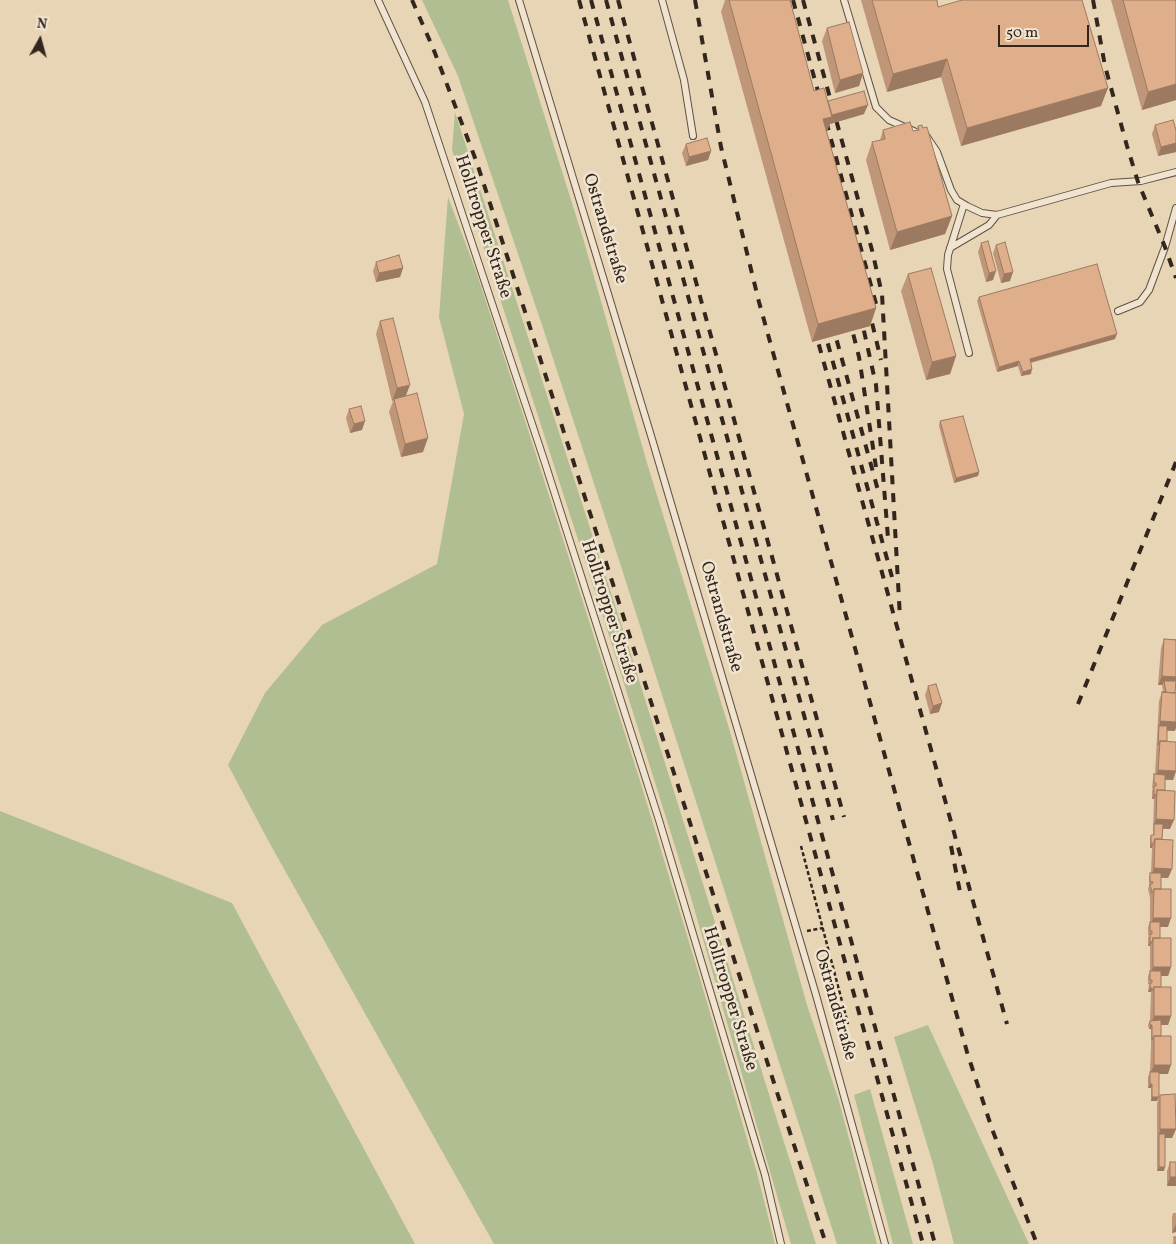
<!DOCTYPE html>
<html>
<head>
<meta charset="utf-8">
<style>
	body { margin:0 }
	#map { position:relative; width:1176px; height:1244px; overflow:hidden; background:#e8d5b6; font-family:Vollkorn,serif }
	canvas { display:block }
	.north { position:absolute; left:15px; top:15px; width:50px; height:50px; -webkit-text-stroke:4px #f0e4d0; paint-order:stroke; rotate:7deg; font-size:14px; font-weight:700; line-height:20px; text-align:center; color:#32261d }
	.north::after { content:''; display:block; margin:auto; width:18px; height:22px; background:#32261d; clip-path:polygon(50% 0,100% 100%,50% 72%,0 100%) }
	.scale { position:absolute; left:998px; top:25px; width:91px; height:22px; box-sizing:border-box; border:2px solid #32261d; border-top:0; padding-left:6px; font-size:15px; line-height:18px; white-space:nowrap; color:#32261d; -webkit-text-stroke:4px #f0e4d0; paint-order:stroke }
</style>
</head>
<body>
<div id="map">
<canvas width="1176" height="1244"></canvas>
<div class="north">N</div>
<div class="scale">50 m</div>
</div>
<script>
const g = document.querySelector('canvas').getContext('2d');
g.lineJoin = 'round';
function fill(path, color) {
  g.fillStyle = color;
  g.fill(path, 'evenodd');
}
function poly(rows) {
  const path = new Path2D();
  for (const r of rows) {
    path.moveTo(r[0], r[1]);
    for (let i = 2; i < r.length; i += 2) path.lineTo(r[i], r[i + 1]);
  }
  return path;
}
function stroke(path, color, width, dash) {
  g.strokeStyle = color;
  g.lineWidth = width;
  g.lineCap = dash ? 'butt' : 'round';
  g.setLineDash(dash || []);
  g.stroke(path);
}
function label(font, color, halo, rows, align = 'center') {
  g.font = font + ' Vollkorn,serif';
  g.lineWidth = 5;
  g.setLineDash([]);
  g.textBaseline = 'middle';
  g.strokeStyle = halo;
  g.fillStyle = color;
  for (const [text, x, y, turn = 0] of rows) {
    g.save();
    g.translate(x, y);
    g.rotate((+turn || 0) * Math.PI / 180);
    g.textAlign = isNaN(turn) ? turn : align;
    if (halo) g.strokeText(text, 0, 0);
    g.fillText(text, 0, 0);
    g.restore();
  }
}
const green = poly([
	[422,0,508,0,583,238,647,463,729,728,807,1005,839,1101,877,1244,837,1244,619,560,545,334,458,76],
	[455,112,628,645,816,1244,791,1244,689,891,604,620,452,150],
	[448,197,476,271,530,436,641,784,696,965,757,1173,775,1244,494,1244,269,842,228,765,265,693,322,625,437,564,464,414,439,317],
	[0,811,232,903,415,1244,0,1244],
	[928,1025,1029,1244,954,1244,933,1164,894,1037],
	[870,1089,913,1244,893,1244,854,1095]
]);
const path = poly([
	[801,846,848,1024],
	[807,931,823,928]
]);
const lane = poly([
	[378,0,425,102,545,463,659,820,765,1175,781,1244],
	[519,0,652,439,816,995,885,1244],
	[662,0,684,80,693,136],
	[844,0,876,107,889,120,927,137,937,152,951,190,957,200,967,206,982,213,997,215,1111,183,1141,181,1176,172],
	[964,204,948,255,947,269,969,353],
	[950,248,989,225,997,215],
	[1118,311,1140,302,1149,290,1165,247,1176,208]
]);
const rail = poly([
	[412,0,433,48,477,163,826,1244],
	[579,0,923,1244],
	[591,0,935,1244],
	[606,0,833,820],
	[618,0,844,817],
	[695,0,721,147,759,302,967,1052,992,1129,1037,1244],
	[793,0,878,311],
	[803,0,872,250,882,294,900,618],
	[1093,0,1105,66,1127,146,1138,182,1165,247,1176,278],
	[868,306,881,360],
	[860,313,876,385,888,538],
	[849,317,859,357,876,467],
	[832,323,879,494],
	[823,326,892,577],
	[814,327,1007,1024],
	[1078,704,1176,462],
	[951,846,961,897]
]);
const wall = poly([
	[725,0,790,0,814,91,828,101,864,114,830,124,826,132,876,308,870,326,812,342,721,12],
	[861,0,937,0,938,7,1101,106,961,146,941,77,887,92],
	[1111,0,1176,0,1176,100,1142,110],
	[827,28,863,73,859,86,835,93,822,41],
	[1155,125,1176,130,1176,152,1158,156,1152,134],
	[918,126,952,216,945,234,890,250,866,160,872,142,880,140,883,130,913,131,916,131],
	[686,144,711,151,708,160,686,166,682,153],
	[981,243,993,280,986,282,978,252],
	[996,245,1010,281,1001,283,993,253],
	[376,262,403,268,400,277,376,282,373,271],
	[908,274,956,356,950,374,926,380,901,291],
	[979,297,1115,339,1031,363,1031,374,1021,376,1018,366,997,372,977,301],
	[380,321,406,396,423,452,401,457,389,412,393,401,392,401,376,334],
	[349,409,362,430,350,433,346,418],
	[940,421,979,472,978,476,954,483,939,426],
	[1164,639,1176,639,1176,686,1175,686,1175,731,1167,731,1167,741,1176,771,1173,780,1165,780,1165,790,1170,829,1163,829,1162,839,1172,869,1168,878,1161,878,1161,889,1168,927,1160,927,1160,938,1171,967,1168,976,1161,976,1161,987,1171,1016,1168,1025,1161,1025,1161,1036,1168,1074,1159,1074,1157,1101,1151,1101,1151,1088,1148,1088,1148,1077,1150,1072,1151,1045,1151,1029,1149,1029,1148,1025,1150,1020,1151,992,1148,992,1149,984,1148,984,1148,976,1150,971,1150,946,1148,946,1148,938,1149,935,1148,935,1148,927,1150,922,1150,898,1148,889,1149,886,1149,877,1151,873,1152,848,1150,848,1150,839,1151,835,1153,835,1154,799,1152,799,1152,791,1153,788,1152,788,1153,779,1154,774,1155,774,1159,701,1162,692,1163,692,1162,685,1158,685,1161,648],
	[928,686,939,712,930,714,925,695],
	[1160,1095,1176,1129,1172,1138,1165,1138,1164,1171,1157,1171,1157,1103],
	[1170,1162,1176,1162,1176,1186,1167,1186,1167,1171],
	[1173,1213,1176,1213,1176,1232,1172,1233,1172,1217]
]);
const shadedWall = poly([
	[947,59,941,77,887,92,893,74],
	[863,73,859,86,835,93,840,80],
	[1176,84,1176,100,1142,110,1148,92],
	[1108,88,1101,106,961,146,967,128],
	[868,105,864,114,830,124,826,134,823,119,826,116],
	[1176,143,1176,152,1158,156,1161,147],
	[711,151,708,160,686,166,689,157],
	[952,216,945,234,890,250,897,232],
	[403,268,400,277,376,282,379,273],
	[996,271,993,280,986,282,989,273],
	[1013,272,1010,281,1001,283,1004,274],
	[876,308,870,326,812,342,818,324],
	[1117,334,1115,339,1028,363,1030,359],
	[956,356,950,374,926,380,932,362],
	[1019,361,1018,366,997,372,999,367],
	[1032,369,1031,374,1021,376,1023,372],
	[410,385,405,398,394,399,392,401,397,388],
	[365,421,362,430,350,433,354,424],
	[428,438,423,452,401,457,405,444],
	[979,472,978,476,954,483,956,478],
	[1162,676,1176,677,1176,686,1165,685,1164,681,1162,685,1158,685],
	[942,703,939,712,930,714,933,706],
	[1160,721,1176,722,1176,728,1175,731,1159,730,1159,726],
	[1158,770,1176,771,1173,780,1155,779],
	[1154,795,1156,795,1154,799,1152,799],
	[1156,819,1174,820,1170,829,1154,828,1154,824],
	[1151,843,1153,844,1152,848,1150,848],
	[1154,868,1172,869,1168,878,1151,877],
	[1153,918,1171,918,1168,927,1150,927],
	[1150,942,1152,942,1150,946,1148,946],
	[1153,967,1171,967,1168,976,1150,976],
	[1150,988,1152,988,1151,992,1148,992],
	[1154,1016,1171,1016,1168,1025,1152,1025,1151,1029,1149,1029],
	[1154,1065,1171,1065,1168,1074,1150,1074],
	[1150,1084,1152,1084,1151,1088,1148,1088],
	[1152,1097,1159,1097,1157,1101,1151,1101],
	[1160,1129,1176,1129,1172,1138,1159,1138,1159,1134],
	[1159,1167,1165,1167,1164,1171,1157,1171],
	[1170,1177,1176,1177,1176,1186,1167,1186],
	[1176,1224,1176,1232,1172,1233]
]);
const building = poly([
	[729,0,790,0,814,91,824,88,832,117,823,119,876,308,818,324,729,0],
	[872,0,937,0,938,7,962,0,1082,0,1108,88,967,128,947,59,893,74,872,0],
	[1123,0,1176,0,1176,84,1148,92,1123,0],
	[849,22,863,73,840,80,827,28,849,22],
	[864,91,868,105,832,115,828,101,864,91],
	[1173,120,1176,130,1176,143,1161,147,1155,125,1173,120],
	[910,122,913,131,919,130,918,126,922,125,923,128,927,127,952,216,897,232,872,142,885,139,883,130,910,122],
	[707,138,711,151,689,157,686,144,707,138],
	[988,241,996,271,989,273,981,243,988,241],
	[1005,242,1013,272,1004,274,996,245,1005,242],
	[399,255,403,268,379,273,376,262,399,255],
	[1097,264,1117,334,1030,359,1032,369,1023,372,1019,361,999,367,979,297,1097,264],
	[931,268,956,356,932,362,908,274,931,268],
	[393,318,410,385,397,388,380,321,393,318],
	[417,393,428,438,405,444,394,399,417,393],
	[361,406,365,421,354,424,349,409,361,406],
	[963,416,979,472,956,478,940,421,963,416],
	[1164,639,1176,640,1176,677,1162,676,1164,639],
	[1164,681,1176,681,1175,693,1163,692,1166,692,1164,681],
	[936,684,942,703,933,706,928,686,936,684],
	[1162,692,1176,693,1176,722,1160,721,1162,692],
	[1159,726,1167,726,1167,741,1160,741,1158,745,1159,726],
	[1160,741,1176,742,1176,771,1158,770,1160,741],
	[1154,774,1165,775,1165,790,1157,790,1156,795,1154,795,1154,786,1156,786,1156,783,1154,783,1154,774],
	[1157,790,1175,791,1174,820,1156,819,1157,790],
	[1154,824,1163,824,1162,839,1155,839,1153,844,1151,843,1151,835,1154,835,1154,824],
	[1155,839,1173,840,1172,869,1154,868,1155,839],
	[1150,873,1161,873,1161,889,1154,889,1152,893,1150,884,1152,884,1153,882,1150,881,1150,873],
	[1154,889,1171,889,1171,918,1153,918,1154,889],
	[1150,922,1160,922,1160,938,1153,938,1152,942,1150,942,1150,934,1152,934,1152,931,1150,931,1150,922],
	[1153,938,1171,938,1171,967,1153,967,1153,938],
	[1150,971,1161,971,1161,987,1154,987,1152,991,1152,988,1150,988,1150,983,1152,983,1152,980,1150,980,1150,971],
	[1154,987,1171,987,1171,1016,1154,1016,1154,987],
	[1161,1020,1161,1036,1154,1036,1152,1040,1152,1025,1150,1025,1150,1021,1161,1020],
	[1154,1036,1171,1036,1171,1065,1154,1065,1154,1036],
	[1150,1072,1159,1072,1159,1097,1152,1097,1152,1084,1150,1084,1150,1072],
	[1175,1094,1176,1129,1160,1129,1160,1095,1175,1094],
	[1159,1134,1165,1134,1165,1167,1159,1167,1159,1134],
	[1170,1162,1176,1162,1176,1177,1170,1177,1170,1162],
	[1174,1237,1176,1237,1176,1244,1174,1244,1174,1237]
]);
const streetNames = [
	["Holltropper Straße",482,227,72],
	["Ostrandstraße",604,229,73],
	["Holltropper Straße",608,612,72],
	["Ostrandstraße",720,617,74],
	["Holltropper Straße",729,999,73],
	["Ostrandstraße",834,1005,74]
];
fill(green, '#b0be92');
stroke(lane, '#605243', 8);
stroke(path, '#32261d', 2.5, [4, 2.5]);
stroke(lane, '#f0e4d0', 6);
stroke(rail, '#32261d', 4, [9, 9]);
fill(wall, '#c09678');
fill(shadedWall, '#9c7a61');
fill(building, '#dfaf8b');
stroke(building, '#9c7a61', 1);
label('18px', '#32261d', '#f0e4d0', streetNames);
</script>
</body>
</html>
